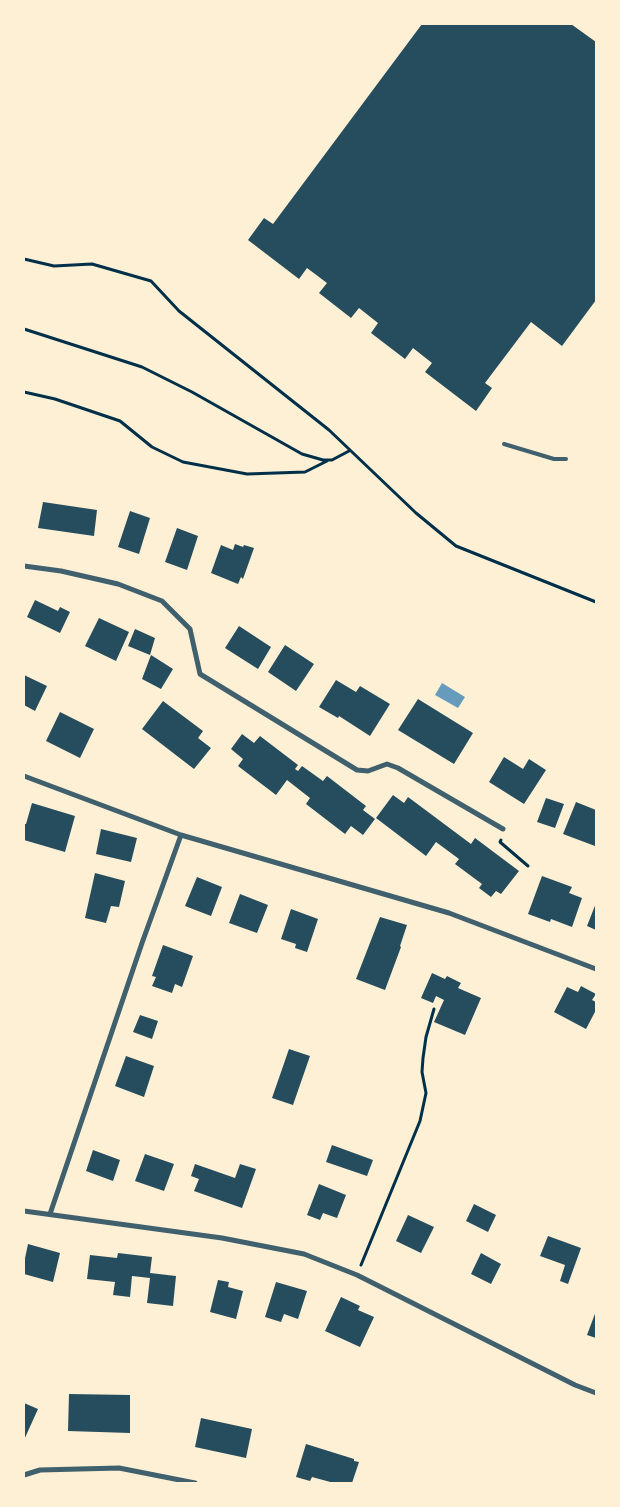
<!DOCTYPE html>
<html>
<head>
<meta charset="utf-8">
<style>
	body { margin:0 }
	#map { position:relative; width:620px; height:1507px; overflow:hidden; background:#fdf0d5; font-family:"Space Grotesk",sans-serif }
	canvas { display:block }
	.frame { position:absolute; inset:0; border:25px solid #fdf0d5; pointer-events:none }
</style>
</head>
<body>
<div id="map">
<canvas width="620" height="1507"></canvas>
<div class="frame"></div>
</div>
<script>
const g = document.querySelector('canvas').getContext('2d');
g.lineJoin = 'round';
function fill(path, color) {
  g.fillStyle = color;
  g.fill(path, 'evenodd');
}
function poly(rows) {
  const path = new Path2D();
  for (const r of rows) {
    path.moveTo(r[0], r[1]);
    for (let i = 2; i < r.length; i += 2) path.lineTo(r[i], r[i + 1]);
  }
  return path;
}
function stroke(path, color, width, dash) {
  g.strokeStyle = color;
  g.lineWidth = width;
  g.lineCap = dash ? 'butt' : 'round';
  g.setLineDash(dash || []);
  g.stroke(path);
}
const water = poly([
	[442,683,465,697,458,708,435,695]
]);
const building = poly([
	[422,24,571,24,596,42,596,300,562,346,531,322,485,383,492,388,476,411,425,372,432,363,413,348,405,359,371,333,378,323,359,308,351,318,319,293,327,283,307,268,299,279,248,240,264,218,273,224],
	[43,502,97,510,94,536,38,528],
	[130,511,150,518,139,554,118,547],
	[177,528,198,536,187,570,165,562],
	[235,544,243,547,244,545,254,548,243,579,241,577,238,584,211,573,221,545,233,550],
	[35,600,58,611,60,607,70,612,60,633,27,617],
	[99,618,129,632,116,661,85,646],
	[239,626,271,647,258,669,225,648],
	[135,629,155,638,150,655,128,646],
	[285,645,314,664,296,691,268,672],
	[151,655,173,669,161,689,142,679],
	[24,675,47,686,35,711,24,705],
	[336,680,356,692,360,686,390,704,370,736,339,716,338,718,319,707],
	[418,699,473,733,454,764,398,730],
	[163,701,203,731,198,738,211,748,194,769,142,729],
	[60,712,94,729,80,758,46,741],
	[242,734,254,743,260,736,298,765,295,769,298,771,302,766,323,781,327,776,366,806,363,810,375,819,363,835,351,826,345,834,306,804,310,798,287,780,276,795,238,766,243,759,231,749],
	[504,757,523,769,529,759,546,770,524,804,489,782],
	[393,795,404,803,408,797,471,844,475,838,519,871,501,894,496,891,491,897,479,888,482,884,455,864,459,859,436,842,426,856,376,818],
	[546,798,564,804,555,828,537,822],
	[576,802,596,810,595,846,563,834],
	[32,803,75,816,65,852,24,840,24,824,26,824],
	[101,829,137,838,131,862,96,854],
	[95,873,125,881,119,907,111,906,106,923,85,918],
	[542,876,572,887,569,893,582,898,572,927,551,919,550,922,528,914],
	[197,877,222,887,211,916,185,906],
	[240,894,268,905,257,933,229,923],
	[596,903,596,930,587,926],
	[291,909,318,919,307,952,295,948,296,944,281,939],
	[380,917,407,925,400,946,401,947,385,990,356,979],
	[163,945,193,956,182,987,175,984,172,993,152,986,156,977,152,976],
	[432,973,445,979,447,976,461,983,458,988,481,998,465,1035,434,1022,444,1000,436,996,433,1003,421,998],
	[581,986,596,994,592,1000,596,1002,596,1010,586,1029,554,1012,567,987,578,992],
	[140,1015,158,1021,152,1039,133,1032],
	[289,1049,310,1056,293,1105,272,1098],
	[126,1056,154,1066,144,1097,115,1086],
	[332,1145,373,1160,367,1176,326,1162],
	[93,1150,120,1160,113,1181,86,1171],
	[145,1154,174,1164,164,1191,135,1181],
	[195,1164,235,1178,240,1164,256,1169,242,1208,194,1191,199,1179,191,1176],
	[319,1184,346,1195,337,1218,323,1213,320,1220,307,1215],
	[474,1204,496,1215,488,1232,466,1221],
	[408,1215,434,1227,421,1253,396,1241],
	[548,1236,581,1248,568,1284,560,1281,565,1265,540,1256],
	[28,1244,60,1253,53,1282,24,1274,24,1263],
	[118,1253,152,1257,150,1273,176,1276,173,1306,147,1303,150,1278,132,1276,130,1297,113,1295,115,1282,87,1279,90,1255,117,1258],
	[481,1253,501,1264,491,1284,471,1274],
	[218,1280,229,1282,228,1287,243,1291,236,1319,210,1312],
	[276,1282,307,1291,298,1319,284,1314,281,1322,265,1317],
	[341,1297,360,1306,358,1310,374,1317,360,1347,325,1331],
	[596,1311,596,1338,587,1335],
	[69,1394,130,1395,130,1433,68,1431],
	[24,1403,38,1409,24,1440],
	[201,1418,252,1429,246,1458,195,1447],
	[306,1444,354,1459,354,1461,359,1462,352,1483,334,1483,312,1477,310,1481,296,1477]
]);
const path = poly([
	[24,259,54,266,92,264,151,281,179,311,329,430,416,513,456,546,596,602],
	[24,329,142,367,192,392,302,454,323,460,332,460,349,451],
	[24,392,55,399,120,421,152,447,183,462,247,474,305,472,327,461],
	[501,840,500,842,528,866],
	[361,1265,420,1121,426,1093,422,1072,423,1058,426,1037,434,1009]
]);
const service = poly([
	[504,444,554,459,566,459]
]);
const minor = poly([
	[24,566,61,571,118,584,162,601,190,629,200,674,357,770,368,771,387,764,398,768,503,829],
	[24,776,181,835,449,913,596,969],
	[24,1211,222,1238,304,1254,357,1275,575,1385,596,1393],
	[50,1214,142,943,181,835],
	[24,1475,40,1470,119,1468,195,1483]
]);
fill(water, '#669bbc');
fill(building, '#264d5e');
stroke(path, '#003049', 3);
stroke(service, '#3f606c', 4);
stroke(minor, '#3f606c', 5);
</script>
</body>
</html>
